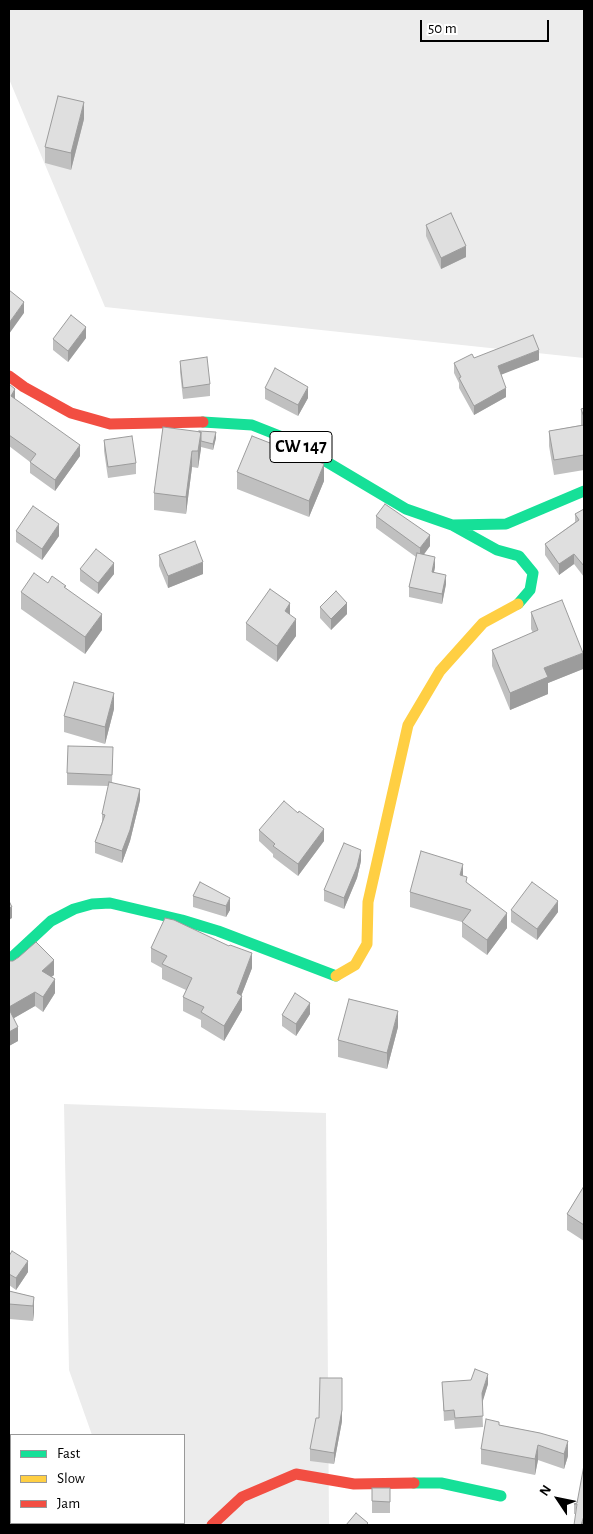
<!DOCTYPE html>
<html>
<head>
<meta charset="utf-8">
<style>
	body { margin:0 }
	#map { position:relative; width:593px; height:1534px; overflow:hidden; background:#fff; font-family:"Alegreya Sans",sans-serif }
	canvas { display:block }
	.frame { position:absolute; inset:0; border:10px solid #000; pointer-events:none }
	.legend { position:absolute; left:10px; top:1434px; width:175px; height:90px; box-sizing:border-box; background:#fff; border:1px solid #999; margin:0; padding:6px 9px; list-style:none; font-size:15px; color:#000 }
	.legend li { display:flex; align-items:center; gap:10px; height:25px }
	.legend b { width:25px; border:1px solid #999 }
	.north { position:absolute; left:533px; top:1474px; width:50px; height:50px; -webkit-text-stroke:4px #fff; paint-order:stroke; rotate:304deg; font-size:14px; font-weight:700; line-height:20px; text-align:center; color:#000 }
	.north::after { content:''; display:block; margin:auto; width:18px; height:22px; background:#000; clip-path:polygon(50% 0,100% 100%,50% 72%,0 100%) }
	.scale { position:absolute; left:420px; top:20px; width:129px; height:22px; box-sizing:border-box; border:2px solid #000; border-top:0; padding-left:6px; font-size:15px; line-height:18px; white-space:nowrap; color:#000; -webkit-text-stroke:4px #fff; paint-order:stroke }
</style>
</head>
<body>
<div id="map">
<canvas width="593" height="1534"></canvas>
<div class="frame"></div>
<ul class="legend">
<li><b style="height:6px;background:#16e098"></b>Fast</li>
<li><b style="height:6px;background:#ffcf43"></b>Slow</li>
<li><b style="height:6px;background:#f24e42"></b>Jam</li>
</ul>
<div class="north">N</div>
<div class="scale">50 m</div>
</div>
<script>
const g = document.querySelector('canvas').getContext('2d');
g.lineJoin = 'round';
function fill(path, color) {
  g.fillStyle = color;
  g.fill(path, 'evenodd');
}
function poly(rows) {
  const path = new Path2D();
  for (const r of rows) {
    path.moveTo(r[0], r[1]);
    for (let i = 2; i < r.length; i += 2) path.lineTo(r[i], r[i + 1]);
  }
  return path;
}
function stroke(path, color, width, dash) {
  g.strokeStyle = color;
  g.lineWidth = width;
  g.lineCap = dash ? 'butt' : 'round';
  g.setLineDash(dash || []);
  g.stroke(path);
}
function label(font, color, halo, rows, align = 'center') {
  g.font = font + ' "Alegreya Sans",sans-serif';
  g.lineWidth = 4.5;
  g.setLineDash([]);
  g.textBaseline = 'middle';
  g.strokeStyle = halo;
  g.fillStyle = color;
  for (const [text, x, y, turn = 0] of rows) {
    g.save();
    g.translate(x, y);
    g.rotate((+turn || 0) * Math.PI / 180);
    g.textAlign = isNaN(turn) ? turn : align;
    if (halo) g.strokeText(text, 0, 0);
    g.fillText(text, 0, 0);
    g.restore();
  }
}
const green = poly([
	[9,9,584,9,584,358,105,307,9,79],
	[64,1104,326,1113,329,1525,125,1525,124,1523,184,1523,184,1435,92,1435,69,1370]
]);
const fast = poly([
	[203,422,252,425,290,440,406,509,452,525,506,524,584,491],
	[452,525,497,550,519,556,533,573,530,590,518,604],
	[9,960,51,921,74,909,92,904,110,903,182,920,218,931,336,976],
	[414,1483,441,1483,501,1496]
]);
const slow = poly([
	[336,976,355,965,367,944,368,902,408,725,440,671,483,623,518,604]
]);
const jam = poly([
	[9,376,24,387,71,413,110,424,203,422],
	[212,1525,242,1497,296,1474,354,1484,414,1483]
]);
const wall = poly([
	[84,119,71,170,45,163,45,147],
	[426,225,466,257,441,269,426,236],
	[86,338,68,362,53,350,53,339],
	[474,358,539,360,501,374,506,397,474,415,459,388,459,383,454,373,454,363],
	[180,361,210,384,210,396,183,399,180,372],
	[9,384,15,399,80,456,55,491,30,473,30,462,9,446],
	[265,388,308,398,298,416,265,399],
	[584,408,584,470,554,475,549,446,549,431,581,425,581,409],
	[163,427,216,438,213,450,201,447,198,468,192,467,186,514,154,510,154,493],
	[104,440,136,463,136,474,108,478,104,451],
	[237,472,324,481,309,517,237,489],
	[584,509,584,577,574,564,559,575,545,555,545,544,575,522,575,514],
	[376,516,430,546,423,554,435,567,434,572,446,584,442,604,409,597,409,587,416,557,376,528],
	[16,531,59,536,42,560,16,542],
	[159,555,203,574,168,588,159,566],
	[80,569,114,574,98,594,80,581],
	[48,583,66,588,102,630,85,654,21,609,21,592],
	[320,607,347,614,331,630,320,618],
	[531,612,583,669,548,683,548,694,510,710,492,666,492,650,533,633,531,629],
	[246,623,296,636,277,662,246,640],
	[114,709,105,744,64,732,64,716],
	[113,759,112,782,140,800,130,841,122,863,95,853,95,842,102,822,102,814,109,786,67,785,67,773],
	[259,830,324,841,298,876,273,857,273,854,259,841],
	[361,861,357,878,344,909,324,901,324,890],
	[463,876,467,883,507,928,487,955,462,937,462,922,410,907,410,892],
	[200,882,230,910,226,917,193,907,193,896],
	[511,910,558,912,537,940,511,922],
	[151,948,252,968,241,996,242,1010,224,1041,201,1027,201,1020,183,1011,183,997,186,990,162,979,162,968,151,962],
	[9,961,54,975,51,977,55,993,43,1012,35,1006,14,1018,18,1041,9,1046],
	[310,1014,296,1036,282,1026,282,1015],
	[398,1027,387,1069,338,1057,338,1040],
	[584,1186,584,1241,567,1230,567,1214],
	[9,1256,28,1272,16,1290,9,1285],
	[9,1291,34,1297,34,1312,33,1321,9,1319],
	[442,1382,488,1384,482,1402,483,1427,455,1429,454,1420,444,1421],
	[342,1421,334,1464,310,1461,310,1449],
	[499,1425,540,1433,568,1456,564,1469,538,1460,535,1475,481,1464,481,1449],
	[372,1488,390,1488,390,1513,372,1513],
	[577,1503,575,1514,574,1514,574,1504]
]);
const shadedWall = poly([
	[84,102,84,119,71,170,71,153],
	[466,246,466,257,441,269,441,258],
	[24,302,24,313,9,334,9,323],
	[86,327,86,338,68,362,68,351],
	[539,350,539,360,498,376,498,366],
	[308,387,308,398,298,416,298,405],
	[506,388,506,397,474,415,474,406],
	[15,389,15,400,11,396],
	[201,432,201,449,198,468,198,451],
	[216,432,216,438,213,450,213,444],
	[80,445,80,456,55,491,55,480],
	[192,451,192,467,186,514,186,497],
	[324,464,324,481,309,517,309,501],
	[59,524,59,536,42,560,42,549],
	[430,535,430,546,420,560,420,548],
	[574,554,574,564,559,575,559,564],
	[435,557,435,567,432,581,432,572],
	[203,562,203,574,168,588,168,576],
	[114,563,114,574,98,594,98,583],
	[446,575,446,584,442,604,442,594],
	[290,603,290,619,285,611],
	[347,603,347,614,331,630,331,619],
	[102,614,102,630,85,654,85,637],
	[296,619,296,636,277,662,277,646],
	[583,653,583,669,548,683,548,694,510,710,510,693,544,668],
	[114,693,114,709,105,744,105,727],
	[140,789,140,800,130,841,122,863,122,851],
	[324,829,324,841,298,876,298,864],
	[361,850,361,861,357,878,344,909,344,898],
	[463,864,463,879,460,875],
	[230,898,230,910,226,917,226,906],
	[558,901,558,912,537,940,537,929],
	[12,907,12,918,9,920,9,908],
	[507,913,507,928,487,955,487,940],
	[252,953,252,968,240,999,242,996,242,1010,224,1041,224,1026],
	[54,960,54,975,42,985,42,971],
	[55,979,55,993,43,1012,43,997],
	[35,992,35,1006,9,1021,9,1007],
	[310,1003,310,1014,296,1036,296,1024],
	[398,1011,398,1027,387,1069,387,1053],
	[18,1027,18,1041,9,1046,9,1032],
	[28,1261,28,1272,16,1290,16,1278],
	[34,1297,34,1312,33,1321,33,1306],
	[488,1374,488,1384,482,1404,482,1393],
	[342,1389,342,1421,334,1464,334,1453],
	[568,1441,568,1456,564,1469,564,1454],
	[538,1445,538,1460,535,1475,535,1459],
	[584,1516,584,1525,581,1525]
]);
const building = poly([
	[58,96,84,102,71,153,45,147,58,96],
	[451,213,466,246,441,258,426,225,451,213],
	[9,290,24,302,9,323,9,290],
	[71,315,86,327,68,351,53,339,71,315],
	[533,335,539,350,498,366,506,388,474,406,459,378,461,377,454,363,472,354,474,358,533,335],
	[207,357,210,384,183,388,180,361,207,357],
	[275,368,308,387,298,405,265,388,275,368],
	[9,384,15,389,11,396,80,445,55,480,30,462,36,454,9,435,9,384],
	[584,408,584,417,581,409,584,408],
	[584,425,584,455,554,460,549,431,584,425],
	[163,427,201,432,198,451,192,451,186,497,154,493,163,427],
	[199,431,216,432,213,444,201,441,201,432,199,432,199,431],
	[132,436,136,463,108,467,104,440,132,436],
	[252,436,324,464,309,501,237,472,252,436],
	[385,504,430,535,420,548,376,516,385,504],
	[33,506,59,524,42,549,16,531,33,506],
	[584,509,584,566,574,554,559,564,545,544,579,520,575,514,584,509],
	[195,541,203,562,168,576,159,555,195,541],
	[96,549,114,563,98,583,80,569,96,549],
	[417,553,435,557,432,572,446,575,442,594,409,587,417,553],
	[34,573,48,583,52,576,66,586,64,587,102,614,85,637,21,592,34,573],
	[270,589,290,603,285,611,296,619,277,646,246,623,270,589],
	[336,591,347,603,331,619,320,607,336,591],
	[562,600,583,653,544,668,548,677,510,693,492,650,538,630,531,612,562,600],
	[74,682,114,693,105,727,64,716,74,682],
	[68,746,113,747,112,775,67,773,68,746],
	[109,782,140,789,130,830,122,851,95,842,105,815,102,814,109,782],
	[284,801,298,813,299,811,324,829,298,864,273,846,275,844,259,830,284,801],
	[344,843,361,850,357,867,344,898,324,890,344,843],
	[421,851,463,864,460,875,467,877,466,882,507,913,487,940,462,922,471,910,410,892,421,851],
	[200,882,230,898,226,906,193,896,200,882],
	[532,882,558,901,537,929,511,910,532,882],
	[9,901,12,907,9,908,9,901],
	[165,918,174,920,229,946,230,945,252,953,237,993,242,996,224,1026,201,1012,204,1007,183,997,192,978,162,964,167,956,151,948,165,918],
	[36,942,54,960,42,971,55,979,43,997,35,992,9,1007,9,961,13,961,19,957,36,942],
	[295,993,310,1003,296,1024,282,1015,295,993],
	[349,999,398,1011,387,1053,338,1040,349,999],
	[9,1009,18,1027,9,1032,9,1009],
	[584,1186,584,1225,567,1214,584,1186],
	[12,1251,28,1261,16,1278,9,1274,9,1256,12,1251],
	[9,1291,34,1297,33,1306,9,1304,9,1291],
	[475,1369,488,1374,482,1393,483,1416,455,1418,454,1410,444,1411,442,1382,471,1380,475,1369],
	[320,1378,342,1378,342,1410,334,1453,310,1449,316,1418,319,1418,320,1378],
	[486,1419,499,1422,499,1425,540,1433,568,1441,564,1454,538,1445,535,1459,481,1449,486,1419],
	[584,1465,584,1516,581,1525,574,1525,577,1504,574,1504,577,1503,584,1465],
	[372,1488,390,1488,390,1502,372,1501,372,1488],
	[356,1513,368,1523,366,1525,346,1525,356,1513]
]);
const shields = [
	[301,447,62]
];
const shieldNames = [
	["CW 147",301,447]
];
fill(green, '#ececec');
stroke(fast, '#16e098', 11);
stroke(slow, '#ffcf43', 11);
stroke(jam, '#f24e42', 11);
fill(wall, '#c0c0c0');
fill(shadedWall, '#9c9c9c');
fill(building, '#dfdfdf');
stroke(building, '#9c9c9c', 1);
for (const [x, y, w] of shields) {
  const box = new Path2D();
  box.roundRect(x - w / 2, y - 15.5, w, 31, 4);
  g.fillStyle = '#fff';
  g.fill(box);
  stroke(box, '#000', 1);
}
label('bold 18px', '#000', null, shieldNames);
</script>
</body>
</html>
